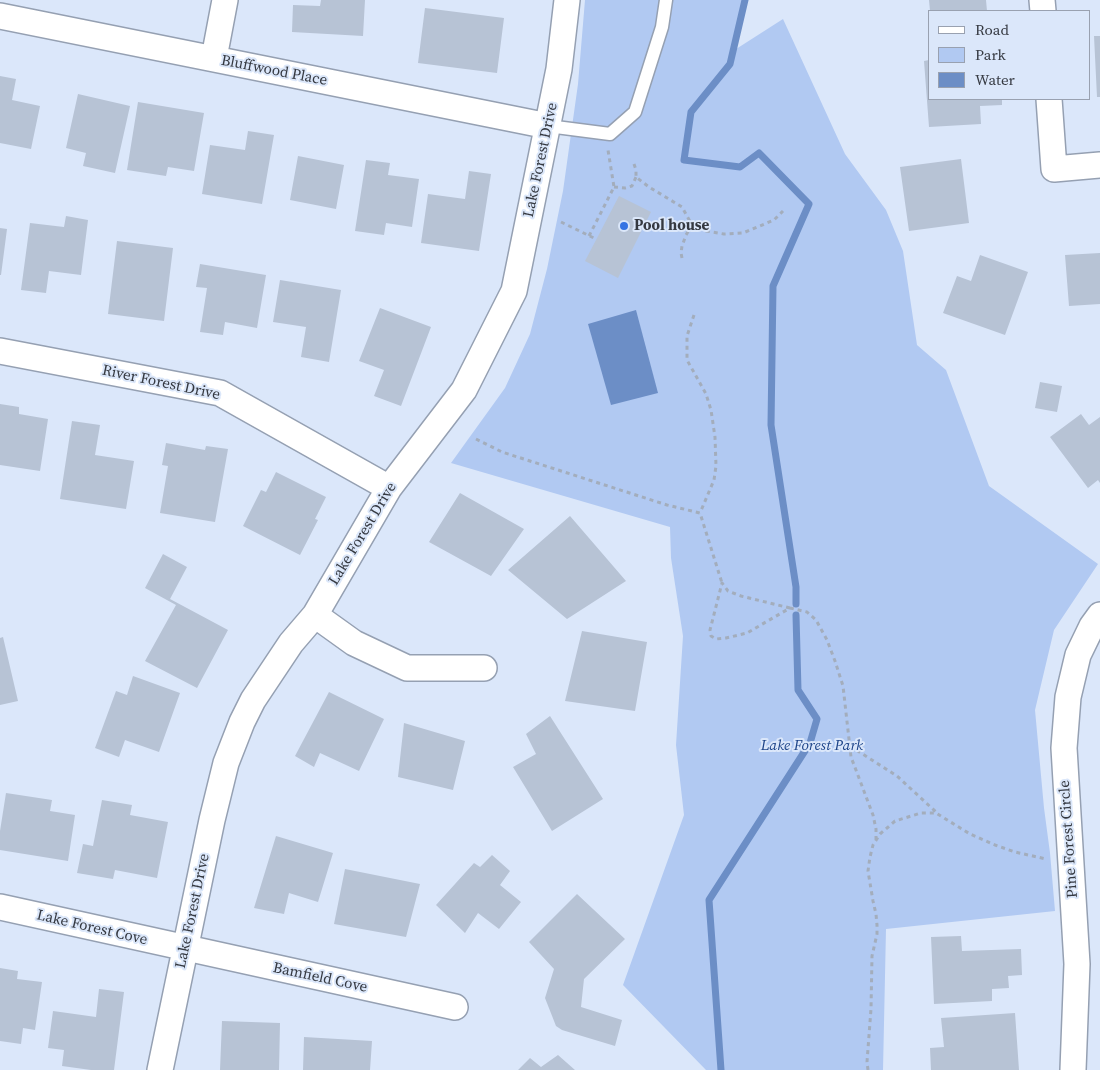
<!DOCTYPE html>
<html>
<head>
<meta charset="utf-8">
<style>
	body { margin:0 }
	#map { position:relative; width:1100px; height:1070px; overflow:hidden; background:#dbe7fa; font-family:"Source Serif 4",serif }
	canvas { display:block }
	.legend { position:absolute; left:928px; top:10px; width:162px; height:90px; box-sizing:border-box; background:#dbe7fa; border:1px solid #99a1b0; margin:0; padding:6px 9px; list-style:none; font-size:15px; color:#353941 }
	.legend li { display:flex; align-items:center; gap:10px; height:25px }
	.legend b { width:25px; border:1px solid #99a1b0 }
</style>
</head>
<body>
<div id="map">
<canvas width="1100" height="1070"></canvas>
<ul class="legend">
<li><b style="height:6px;background:#fff"></b>Road</li>
<li><b style="height:14px;background:#b1c9f2"></b>Park</li>
<li><b style="height:14px;background:#6c8ec6"></b>Water</li>
</ul>
</div>
<script>
const g = document.querySelector('canvas').getContext('2d');
g.lineJoin = 'round';
function fill(path, color) {
  g.fillStyle = color;
  g.fill(path, 'evenodd');
}
function poly(rows) {
  const path = new Path2D();
  for (const r of rows) {
    path.moveTo(r[0], r[1]);
    for (let i = 2; i < r.length; i += 2) path.lineTo(r[i], r[i + 1]);
  }
  return path;
}
function stroke(path, color, width, dash) {
  g.strokeStyle = color;
  g.lineWidth = width;
  g.lineCap = dash ? 'butt' : 'round';
  g.setLineDash(dash || []);
  g.stroke(path);
}
function label(font, color, halo, rows, align = 'center') {
  g.font = font + ' "Source Serif 4",serif';
  g.lineWidth = 4;
  g.setLineDash([]);
  g.textBaseline = 'middle';
  g.strokeStyle = halo;
  g.fillStyle = color;
  for (const [text, x, y, turn = 0] of rows) {
    g.save();
    g.translate(x, y);
    g.rotate((+turn || 0) * Math.PI / 180);
    g.textAlign = isNaN(turn) ? turn : align;
    if (halo) g.strokeText(text, 0, 0);
    g.fillText(text, 0, 0);
    g.restore();
  }
}
const green = poly([
	[585,0,745,0,733,51,783,19,845,154,886,210,903,251,917,345,946,370,989,486,1098,564,1054,630,1035,710,1044,808,1050,853,1055,911,886,929,883,1070,706,1070,623,985,684,815,676,745,683,636,671,558,670,527,451,463,505,388,530,334,547,269,563,191,578,84]
]);
const water = poly([
	[636,310,658,393,611,405,588,324]
]);
const stream = poly([
	[745,0,730,64,691,112,684,160,740,167,759,153,809,204,773,286,771,425,796,587,796,604],
	[721,1070,709,900,810,743,817,719,798,690,796,615]
]);
const building = poly([
	[321,0,365,0,363,36,292,32,293,5,320,6],
	[929,0,986,0,987,11,930,11],
	[425,8,504,18,497,73,418,63],
	[1094,36,1100,36,1100,97,1097,97],
	[929,60,929,99,1002,99,1002,105,980,106,981,124,929,127,924,61],
	[0,76,16,79,12,100,40,106,31,149,0,143],
	[78,94,130,106,115,173,83,166,86,153,66,148],
	[138,102,204,113,194,171,168,167,166,176,127,170],
	[248,131,274,135,262,204,202,194,210,145,245,150],
	[298,156,344,165,336,209,290,200],
	[961,159,969,223,909,231,900,167],
	[366,160,390,163,388,175,419,179,412,227,386,223,384,235,355,231],
	[469,171,491,174,479,251,421,243,428,194,465,199],
	[619,196,651,212,618,278,585,261],
	[66,216,88,220,81,275,49,271,46,293,21,290,30,223,64,227],
	[0,228,7,229,1,275,0,275],
	[117,241,173,248,164,321,108,314],
	[1100,253,1100,304,1069,306,1065,255],
	[980,255,1028,272,1005,335,943,313,957,276,971,281],
	[200,264,266,275,257,328,225,322,223,335,200,332,207,288,196,287],
	[280,280,341,290,329,362,301,357,306,327,273,322],
	[380,308,431,327,401,406,374,396,384,370,359,361],
	[1040,382,1062,386,1057,412,1035,408],
	[0,404,19,407,19,414,48,419,40,471,0,465],
	[1081,414,1089,425,1100,417,1100,483,1098,480,1088,488,1050,437],
	[72,421,100,425,95,455,134,461,126,509,60,499],
	[166,443,205,450,206,446,228,449,215,522,160,513,168,466,162,465],
	[276,472,326,497,315,519,318,520,300,555,243,526,261,490,266,492],
	[460,493,524,529,491,576,429,542],
	[570,516,626,581,567,619,508,570],
	[163,554,187,567,170,599,228,630,197,688,145,661,176,605,145,588],
	[582,631,647,642,635,711,565,701],
	[3,637,18,701,0,705,0,638],
	[133,676,180,693,159,752,125,740,119,757,95,748,116,691,127,695],
	[329,692,384,719,359,771,320,753,314,767,295,756],
	[550,716,603,799,552,831,513,767,536,754,526,734],
	[404,723,465,741,453,790,398,777],
	[6,793,52,800,50,811,75,815,68,861,0,850,0,831],
	[102,800,132,805,130,815,168,822,157,878,115,870,113,879,77,873,83,844,93,846],
	[276,836,333,853,318,902,289,893,284,914,254,908],
	[492,855,510,871,500,885,521,902,499,929,478,913,465,933,436,905,474,863,480,867],
	[345,869,420,884,406,937,334,924],
	[577,894,625,939,584,979,581,1007,622,1020,615,1046,562,1030,556,1026,545,998,554,969,529,942],
	[961,936,962,951,1021,949,1022,975,1008,976,1009,988,992,989,992,1001,934,1004,931,937],
	[0,968,18,971,17,979,42,982,35,1030,23,1028,21,1044,0,1041],
	[99,989,124,992,114,1070,91,1070,62,1066,64,1050,48,1048,53,1011,96,1017],
	[1015,1013,1019,1070,931,1070,930,1048,944,1047,941,1018],
	[222,1021,280,1023,279,1070,220,1070],
	[304,1037,372,1041,370,1070,303,1070],
	[558,1055,575,1070,518,1070,530,1058,541,1067]
]);
const path = poly([
	[634,164,636,170,636,177,649,187,682,207,692,225,706,231,724,234,743,233,774,220,783,211],
	[614,187,625,188,632,186,636,177],
	[561,222,596,239],
	[589,236,614,187,608,150],
	[682,258,681,253,682,246,686,235,692,225],
	[694,315,687,336,687,360,706,394,711,410,715,437,716,466,714,480,700,513],
	[476,439,502,452,667,505,700,513,722,583],
	[790,608,741,596,728,591,722,583,710,630,711,636,716,639,726,638,747,633,790,608,807,612,816,620,827,640,835,661,843,686,851,757,873,815,876,829,876,840],
	[850,746,897,776,936,812],
	[868,1070,867,1062,871,1009,872,956,877,934,877,925,876,914,873,901,868,871,870,857,873,845,880,834,887,828,895,821,921,813,936,813,970,834,995,845,1015,852,1046,859]
]);
const service = poly([
	[548,126,610,134,635,112,662,27,666,0]
]);
const minor = poly([
	[1042,0,1043,11],
	[0,16,548,126],
	[214,58,225,0],
	[1049,99,1054,169,1100,165],
	[0,351,220,393,389,488],
	[315,615,354,643,407,668,484,668],
	[0,907,455,1007],
	[160,1070,212,820,226,763,242,722,253,700,291,643,315,615,389,488,464,390,514,291,559,69,567,0],
	[1073,1070,1077,964,1064,748,1068,697,1078,655,1092,626,1100,615]
]);
const markers = [
	[624,226,5,"#3674e3"]
];
const streetNames = [
	["Bluffwood Place",274,71,11],
	["Lake Forest Drive",541,160,-78],
	["River Forest Drive",161,383,12],
	["Lake Forest Drive",363,534,-59],
	["Pine Forest Circle",1069,839,-94],
	["Lake Forest Drive",193,911,-78],
	["Lake Forest Cove",92,928,13],
	["Bamfield Cove",320,978,12]
];
const poiNames = [
	["Pool house",634,226]
];
const parkNames = [
	["Lake Forest Park",812,746]
];
fill(green, '#b1c9f2');
fill(water, '#6c8ec6');
stroke(stream, '#6c8ec6', 7);
fill(building, '#b7c3d5');
stroke(service, '#95a0b2', 15);
stroke(minor, '#95a0b2', 28);
stroke(path, '#a3adbc', 3, [4, 4]);
stroke(service, '#fff', 12);
stroke(minor, '#fff', 25);
for (const [x, y, r, color] of markers) {
  const dot = new Path2D();
  dot.arc(x, y, r, 0, 2 * Math.PI);
  g.fillStyle = color;
  g.fill(dot);
  stroke(dot, '#dbe7fa', 2);
}
label('15px', '#353941', '#dbe7fa', streetNames);
label('bold 15px', '#353941', '#dbe7fa', poiNames, 'left');
label('italic 15px', '#1c4388', '#dbe7fa', parkNames);
</script>
</body>
</html>
